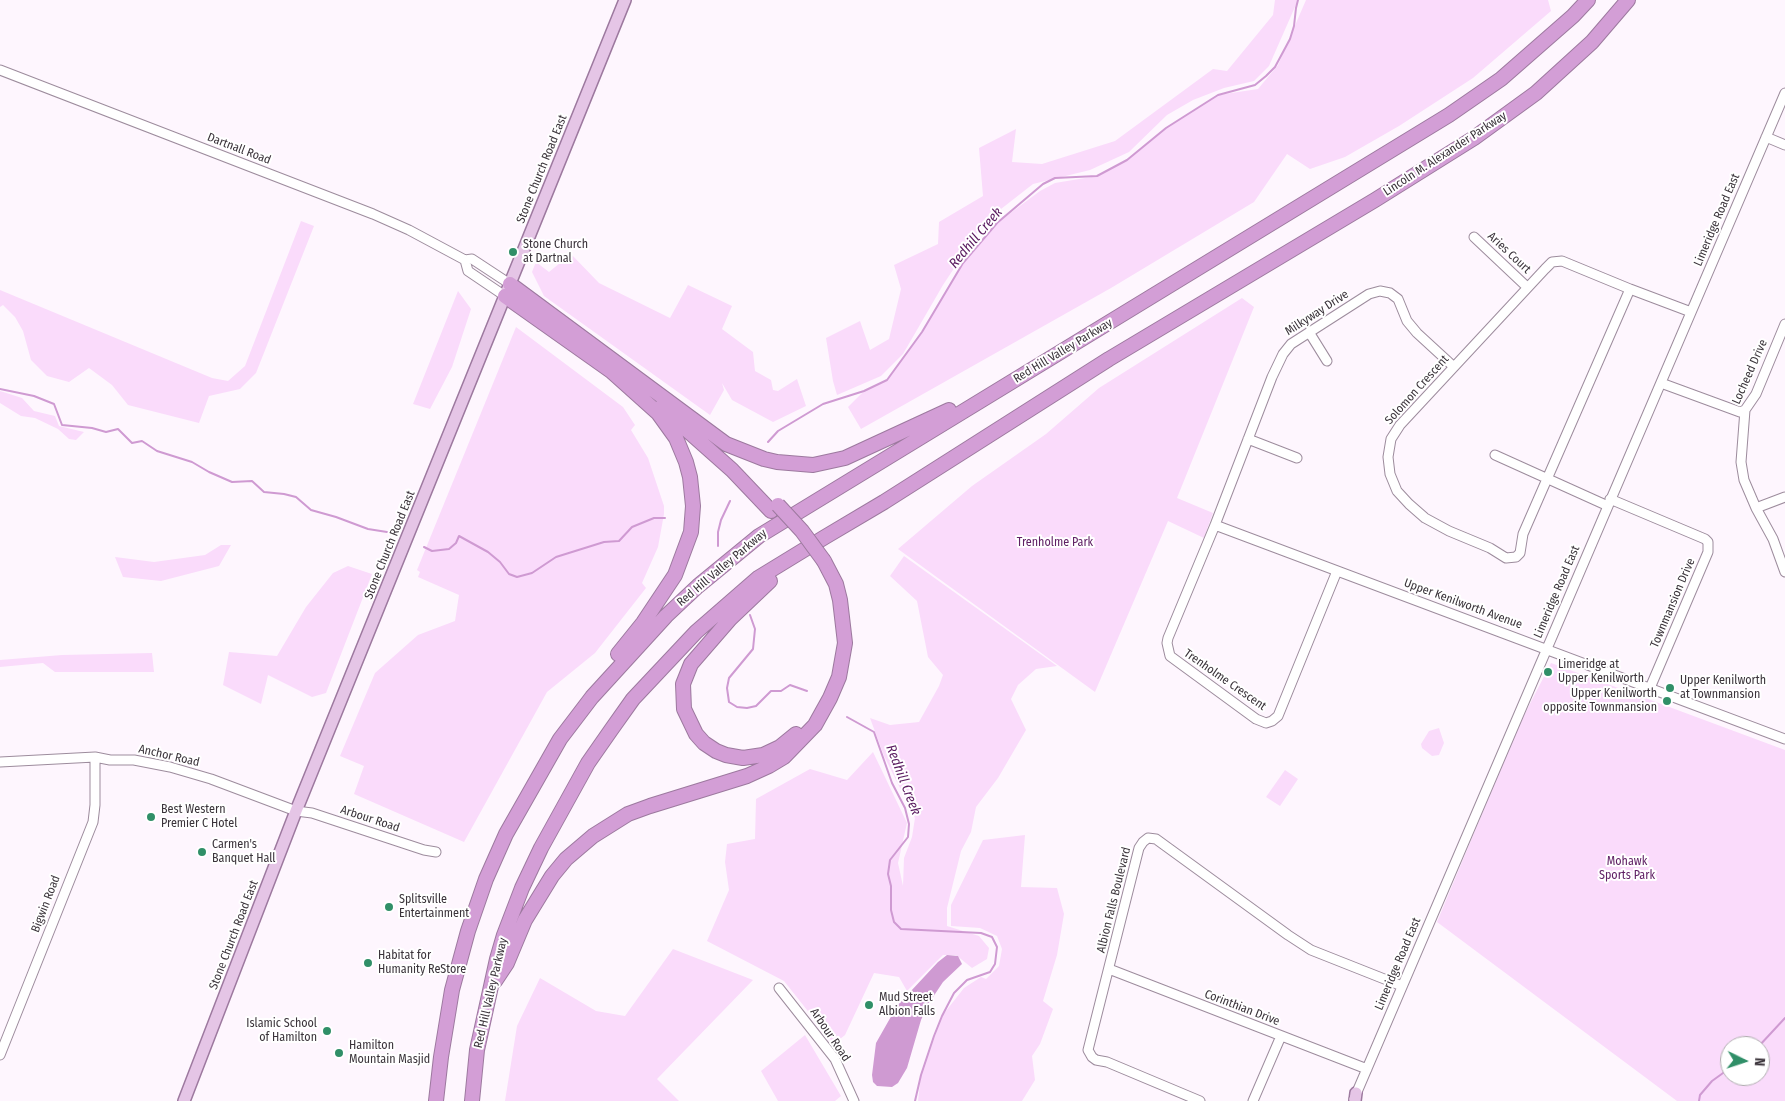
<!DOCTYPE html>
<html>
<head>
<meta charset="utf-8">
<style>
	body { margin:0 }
	#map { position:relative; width:1785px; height:1101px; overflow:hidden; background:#fef6fe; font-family:"Fira Sans Condensed",sans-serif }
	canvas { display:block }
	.north { position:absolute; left:1720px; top:1036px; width:50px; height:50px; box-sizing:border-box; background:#fff; border:1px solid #b0adb0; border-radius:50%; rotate:94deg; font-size:14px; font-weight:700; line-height:20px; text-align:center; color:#3a333a }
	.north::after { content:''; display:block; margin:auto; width:18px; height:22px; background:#308f68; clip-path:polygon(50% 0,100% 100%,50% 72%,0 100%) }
</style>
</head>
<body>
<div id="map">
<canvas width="1785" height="1101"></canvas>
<div class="north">N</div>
</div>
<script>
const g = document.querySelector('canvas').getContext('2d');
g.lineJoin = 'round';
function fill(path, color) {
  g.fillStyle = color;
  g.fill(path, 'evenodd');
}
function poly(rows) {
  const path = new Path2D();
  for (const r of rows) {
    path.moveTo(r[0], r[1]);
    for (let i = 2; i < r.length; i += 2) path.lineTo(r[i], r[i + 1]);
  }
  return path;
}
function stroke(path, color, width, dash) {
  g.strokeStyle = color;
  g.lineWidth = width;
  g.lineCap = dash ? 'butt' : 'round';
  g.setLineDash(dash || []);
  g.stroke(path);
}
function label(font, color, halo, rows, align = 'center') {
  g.font = font + ' "Fira Sans Condensed",sans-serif';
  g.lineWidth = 4;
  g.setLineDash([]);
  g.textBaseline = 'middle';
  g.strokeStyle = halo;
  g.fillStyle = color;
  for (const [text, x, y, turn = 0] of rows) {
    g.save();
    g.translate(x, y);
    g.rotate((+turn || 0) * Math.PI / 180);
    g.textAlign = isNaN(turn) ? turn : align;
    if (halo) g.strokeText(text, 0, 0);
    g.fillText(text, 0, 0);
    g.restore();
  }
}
const green = poly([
	[1275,0,1298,0,1269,66,1254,81,1224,88,1193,100,1167,115,1129,152,1090,170,1033,184,1001,209,982,226,943,285,903,354,881,376,837,395,833,381,826,338,860,321,870,350,889,339,901,289,894,265,938,244,939,222,983,196,979,148,1016,129,1012,162,1042,164,1115,141,1213,69,1227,71,1273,15],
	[1306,0,1548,0,1551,11,1473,78,1399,126,1345,157,1310,169,1287,154,1254,202,1111,288,861,429,848,407,864,391,887,380,922,332,963,263,997,223,1040,191,1055,183,1097,176,1127,160,1166,128,1218,95,1258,89,1278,65],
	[301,221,314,226,256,373,240,389,209,396,199,423,128,405,112,385,89,368,69,382,47,376,31,360,23,331,15,317,3,305,0,307,0,290,212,378,228,381,245,366],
	[571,254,599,283,670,318,688,285,732,306,722,329,753,352,755,371,771,380,773,390,778,391,797,379,806,406,773,422,732,400,722,383,724,390,710,415,544,296,532,272,536,262,549,272],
	[458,291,471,309,452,367,430,409,413,404],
	[1242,298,1254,307,1177,498,1213,513,1204,538,1168,521,1095,692,898,549,972,486,1046,434,1099,388],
	[516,327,623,407,635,425,631,430,648,458,664,506,664,514,658,547,642,583,646,588,595,653,547,692,464,842,354,794,364,766,340,756,375,673,418,635,455,621,459,595,418,577,420,572,417,570],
	[0,391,22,398,34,411,55,416,59,426,84,432,76,440,69,439,58,429,35,418,21,416,0,403],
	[221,545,231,545,219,566,161,581,123,577,115,557,154,562,205,555],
	[904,556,1057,666,1036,669,1018,685,1011,699,1026,730,998,778,976,807,971,832,961,851,947,908,947,926,979,936,989,948,987,959,972,968,956,955,943,955,907,991,899,977,874,973,845,1035,834,1044,784,981,707,941,729,890,725,862,727,844,755,839,756,799,810,769,847,780,873,752,907,823,898,863,903,886,904,858,912,837,915,818,884,756,870,718,890,725,919,722,939,686,943,675,928,657,917,601,890,576],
	[348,566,372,574,326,693,312,697,268,675,261,704,223,685,229,652,277,656,306,607,333,573],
	[152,653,154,672,55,672,43,663,0,667,0,660,62,655],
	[1551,663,1785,750,1785,1101,1677,1101,1437,922,1519,725],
	[1730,1046,1760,1046,1760,1076,1730,1076],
	[1439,728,1444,743,1439,755,1432,756,1422,748,1421,744,1429,731],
	[1285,770,1298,779,1280,806,1266,797],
	[1025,835,1021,887,1057,888,1064,914,1057,955,1043,1001,1053,1009,1040,1044,1032,1056,1035,1080,1022,1101,918,1101,921,1075,942,1016,964,988,981,977,986,979,999,966,1002,949,997,936,980,928,951,926,951,905,983,840],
	[673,949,753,980,657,1079,679,1101,505,1101,517,1026,540,978,596,1011,625,1016],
	[805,1035,841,1096,835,1101,778,1101,761,1071]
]);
const water = poly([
	[947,955,958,956,962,964,943,982,929,1003,921,1020,907,1068,898,1083,892,1087,877,1086,873,1082,872,1075,876,1043,897,1006,938,962]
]);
const stream = poly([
	[0,389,34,396,54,404,62,425,92,428,106,432,118,429,132,443,142,441,157,451,192,462,209,472,232,482,252,481,264,492,284,494,296,497,311,510,336,517,368,529,387,532],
	[768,442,778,431,823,404,864,391,887,380,922,332,963,263,997,223,1043,184,1055,178,1097,176,1127,160,1166,128,1218,95,1255,85,1266,76,1275,67,1290,39,1294,26,1296,8,1298,0],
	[718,546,718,532,721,520,730,501],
	[424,547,432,551,449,549,456,543,459,536,488,552,500,562,509,574,517,577,532,573,556,557,604,542,619,541,632,527,654,518,665,518],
	[750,615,755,629,753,649,729,678,727,688,729,702,737,707,747,708,756,706,771,691,781,691,790,685,807,691],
	[847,717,874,732,892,783,905,808,909,824,908,837,890,860,888,874,891,886,891,910,894,922,901,929,981,933,992,937,997,947,995,964,990,972,967,980,954,993,942,1016,934,1036,921,1075,915,1101],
	[1759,1046,1785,1018],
	[1699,1101,1700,1095,1712,1081,1730,1068]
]);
const minor = poly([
	[0,70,373,214,409,230,465,260,472,259,510,284],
	[1766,137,1785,145],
	[1474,237,1527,287],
	[465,260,468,271,505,296],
	[1630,289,1523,534,1520,553,1516,557,1506,558,1490,548,1449,531,1425,518,1409,504,1397,491,1390,474,1388,457,1391,439,1400,425,1545,269,1552,262,1562,261,1630,289,1691,312],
	[1785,324,1756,394,1745,410,1741,462,1744,480,1756,508,1773,539,1785,572],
	[1309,332,1327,361],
	[1661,383,1740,412,1745,410],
	[1248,439,1297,458],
	[1495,455,1608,506],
	[1610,499,1705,539,1708,542,1708,552,1650,688],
	[1756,508,1785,497],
	[1215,525,1785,739],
	[1337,571,1278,716,1272,721,1266,723,1256,719,1170,656,1167,643,1168,638,1215,525,1272,377,1283,354,1291,344,1369,294,1380,291,1390,293,1398,299,1407,321,1417,333,1454,367],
	[0,762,95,757,110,760,134,760,170,767,211,779,296,811,312,813,424,850,436,852],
	[1109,969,1367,1069],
	[779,988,835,1059,854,1101],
	[0,1055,93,822,95,805,95,757],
	[1354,1099,1785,93],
	[1200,1101,1107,1062,1096,1060,1092,1057,1088,1050,1139,848,1143,842,1148,838,1156,839,1288,935,1311,950,1402,986],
	[1253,1101,1281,1036]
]);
const major = poly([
	[184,1101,296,811,625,0],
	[1355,1101,1356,1093]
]);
const highway = poly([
	[510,284,726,444,764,459,777,462,813,465,845,458,949,410],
	[505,296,611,371],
	[610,370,658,413,676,438,686,462,690,477,693,506,691,532,675,575,643,623,618,654],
	[661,407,732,470,771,511],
	[770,581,730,619,691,664,683,684,684,709,696,734,704,743,716,751,726,755,743,758,763,755,780,747,796,734],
	[495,981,507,963,525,920,552,876,566,859,593,836,628,814,650,806,747,776,769,766,784,757,815,725,830,698,839,677,845,643,840,600,836,584,824,561],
	[436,1101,441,1057,452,990,468,931,486,879,506,834,560,739,592,697,666,616,698,586,759,536,1449,115,1501,79,1573,16,1588,0],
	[472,1101,477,1050,497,959,504,935,522,888,541,848,588,763,611,730,633,699,696,632,758,578,825,537,884,502,1109,359,1375,200,1474,138,1536,93,1592,42,1628,0]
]);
const highwayBridge = poly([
	[778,505,802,531,824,561]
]);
const markers = [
	[513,252,5,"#308f68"],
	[1548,672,5,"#308f68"],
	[1670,688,5,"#308f68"],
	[1667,701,5,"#308f68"],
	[151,817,5,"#308f68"],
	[202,852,5,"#308f68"],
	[389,907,5,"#308f68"],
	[368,963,5,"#308f68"],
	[869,1005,5,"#308f68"],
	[327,1031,5,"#308f68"],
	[339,1053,5,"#308f68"]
];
const streetNames = [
	["Dartnall Road",239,149,21],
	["Lincoln M. Alexander Parkway",1445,154,-33],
	["Stone Church Road East",542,169,-68],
	["Limeridge Road East",1717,220,-67],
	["Aries Court",1509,253,43],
	["Milkyway Drive",1317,313,-33],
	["Red Hill Valley Parkway",1063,351,-31],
	["Locheed Drive",1750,372,-66],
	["Solomon Crescent",1417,390,-48],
	["Stone Church Road East",390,545,-68],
	["Red Hill Valley Parkway",722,568,-40],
	["Limeridge Road East",1557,592,-67],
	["Townmansion Drive",1673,603,-67],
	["Upper Kenilworth Avenue",1463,604,20],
	["Trenholme Crescent",1225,680,35],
	["Anchor Road",169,756,13],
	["Arbour Road",370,819,18],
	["Albion Falls Boulevard",1114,900,-76],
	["Bigwin Road",46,904,-69],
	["Stone Church Road East",234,935,-69],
	["Limeridge Road East",1398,964,-67],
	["Red Hill Valley Parkway",491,993,-77],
	["Corinthian Drive",1242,1008,21],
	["Arbour Road",830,1035,56]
];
const poiNames = [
	["Stone Church",523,245],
	["at Dartnal",523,259],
	["Limeridge at",1558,665],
	["Upper Kenilworth",1558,679],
	["Upper Kenilworth",1680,681],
	["at Townmansion",1680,695],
	["Upper Kenilworth",1657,694,"right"],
	["opposite Townmansion",1657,708,"right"],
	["Best Western",161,810],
	["Premier C Hotel",161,824],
	["Carmen's",212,845],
	["Banquet Hall",212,859],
	["Splitsville",399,900],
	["Entertainment",399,914],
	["Habitat for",378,956],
	["Humanity ReStore",378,970],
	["Mud Street",879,998],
	["Albion Falls",879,1012],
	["Islamic School",317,1024,"right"],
	["of Hamilton",317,1038,"right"],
	["Hamilton",349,1046],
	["Mountain Masjid",349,1060]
];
const parkNames = [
	["Trenholme Park",1055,543],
	["Mohawk",1627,862],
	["Sports Park",1627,876]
];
const waterNames = [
	["Redhill Creek",976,238,-50],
	["Redhill Creek",903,780,69]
];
fill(green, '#fadbfb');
fill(water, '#cf9ad2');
stroke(stream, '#cf9ad2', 2);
stroke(minor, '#9d8c9d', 11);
stroke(major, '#9d799f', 14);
stroke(highway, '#9d799f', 16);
stroke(minor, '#fff', 9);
stroke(major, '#e5c5e6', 11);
stroke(highway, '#d39ed6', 14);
stroke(highwayBridge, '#9d799f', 16, []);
stroke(highwayBridge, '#d39ed6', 14);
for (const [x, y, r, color] of markers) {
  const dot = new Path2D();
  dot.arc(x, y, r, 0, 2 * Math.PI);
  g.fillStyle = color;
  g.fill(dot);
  stroke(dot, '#fff', 2);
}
label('12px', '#3a333a', '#fff', streetNames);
label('12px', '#3a333a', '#fff', poiNames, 'left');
label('12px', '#602165', '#fff', parkNames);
label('italic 14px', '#591a5f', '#fff', waterNames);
</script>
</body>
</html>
